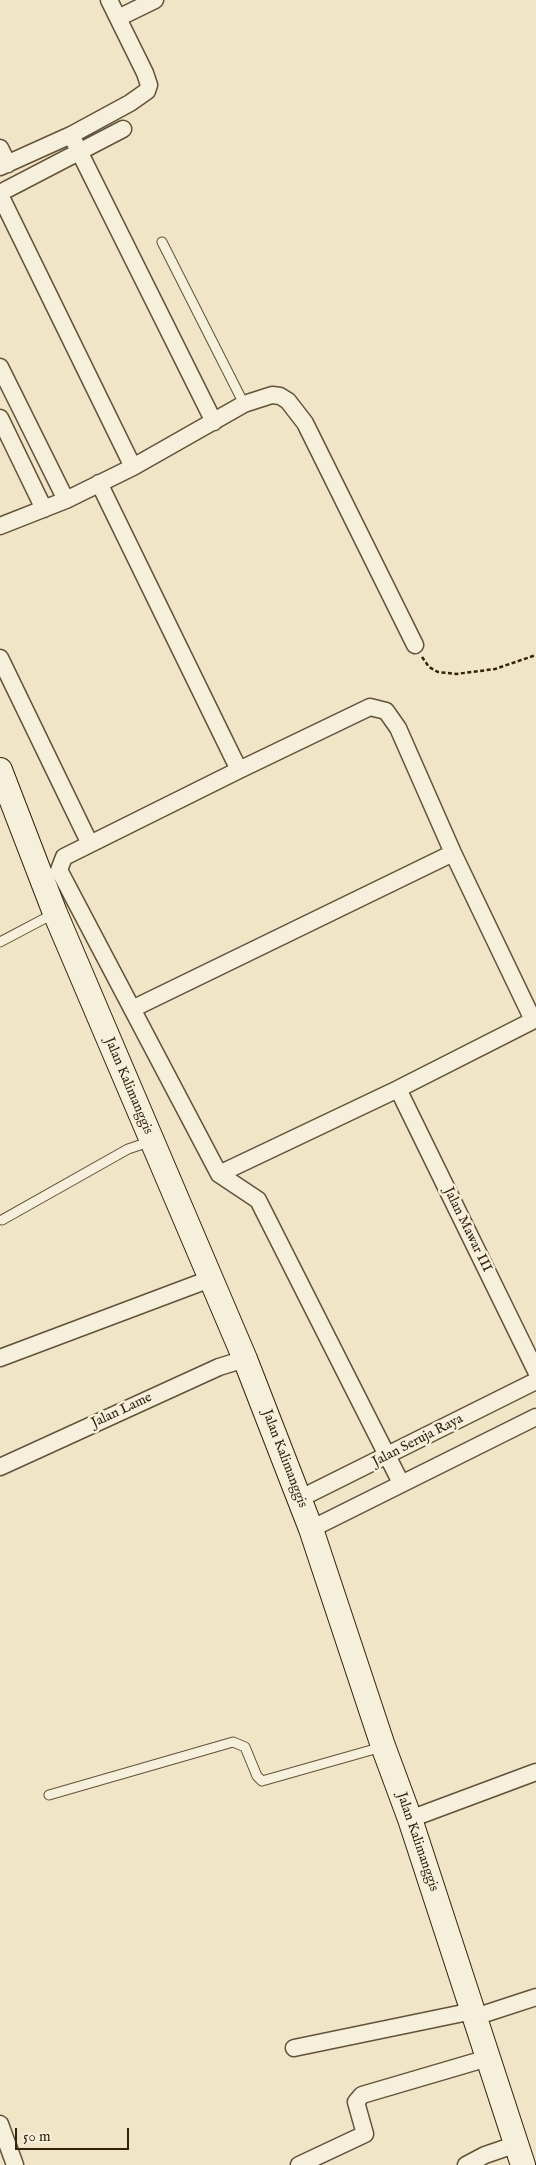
<!DOCTYPE html>
<html>
<head>
<meta charset="utf-8">
<style>
	body { margin:0 }
	#map { position:relative; width:536px; height:2165px; overflow:hidden; background:#f0e6c7; font-family:"IM FELL English",serif }
	canvas { display:block }
	.scale { position:absolute; left:15px; top:2128px; width:114px; height:22px; box-sizing:border-box; border:2px solid #33210a; border-top:0; padding-left:6px; font-size:15px; line-height:18px; white-space:nowrap; color:#33210a; -webkit-text-stroke:4px #f5efdb; paint-order:stroke }
</style>
</head>
<body>
<div id="map">
<canvas width="536" height="2165"></canvas>
<div class="scale">50 m</div>
</div>
<script>
const g = document.querySelector('canvas').getContext('2d');
g.lineJoin = 'round';
function poly(rows) {
  const path = new Path2D();
  for (const r of rows) {
    path.moveTo(r[0], r[1]);
    for (let i = 2; i < r.length; i += 2) path.lineTo(r[i], r[i + 1]);
  }
  return path;
}
function stroke(path, color, width, dash) {
  g.strokeStyle = color;
  g.lineWidth = width;
  g.lineCap = dash ? 'butt' : 'round';
  g.setLineDash(dash || []);
  g.stroke(path);
}
function label(font, color, halo, rows, align = 'center') {
  g.font = font + ' "IM FELL English",serif';
  g.lineWidth = 5;
  g.setLineDash([]);
  g.textBaseline = 'middle';
  g.strokeStyle = halo;
  g.fillStyle = color;
  for (const [text, x, y, turn = 0] of rows) {
    g.save();
    g.translate(x, y);
    g.rotate((+turn || 0) * Math.PI / 180);
    g.textAlign = isNaN(turn) ? turn : align;
    if (halo) g.strokeText(text, 0, 0);
    g.fillText(text, 0, 0);
    g.restore();
  }
}
const path = poly([
	[422,657,429,667,438,672,456,674,495,669,536,655]
]);
const service = poly([
	[162,242,244,404],
	[0,942,55,913],
	[2,1220,128,1149,152,1141],
	[49,1795,233,1742,245,1747,257,1776,262,1781,382,1747]
]);
const minor = poly([
	[118,18,155,0],
	[71,135,214,422],
	[0,148,8,164],
	[0,167,71,135,130,103,147,91,149,85,145,73,109,0],
	[0,193,123,129],
	[0,195,133,467],
	[0,367,66,500],
	[0,418,44,509],
	[99,483,239,770],
	[0,526,66,500,133,467,244,404,272,395,280,396,288,401,305,423,415,645],
	[0,658,90,844],
	[132,1009,453,853],
	[398,1089,536,1371],
	[219,1174,398,1089,536,1019],
	[0,1358,210,1279],
	[0,1467,219,1367,245,1359],
	[401,1483,258,1200,219,1174,59,870,64,857,239,770,370,707,386,711,398,728,453,853,533,1020],
	[299,1499,536,1381],
	[311,1529,536,1417],
	[410,1819,536,1772],
	[475,2017,536,1997],
	[294,2048,473,2011],
	[0,2124,15,2165],
	[299,2165,365,2134,356,2102,362,2095,488,2058],
	[466,2165,485,2155,517,2144]
]);
const secondary = poly([
	[0,770,55,913,245,1359,311,1529,383,1746,410,1819,523,2165]
]);
const streetNames = [
	["Jalan Kalimanggis",128,1086,67],
	["Jalan Mawar III",467,1230,64],
	["Jalan Lame",122,1411,-25],
	["Jalan Seruja Raya",418,1441,-27],
	["Jalan Kalimanggis",284,1459,69],
	["Jalan Kalimanggis",417,1842,71]
];
stroke(service, '#625239', 11);
stroke(minor, '#625239', 19);
stroke(secondary, '#33210a', 26);
stroke(path, '#33210a', 2.5, [4, 2.5]);
stroke(service, '#f5efdb', 9);
stroke(minor, '#f5efdb', 16);
stroke(secondary, '#f5efdb', 24);
label('14px', '#33210a', '#f5efdb', streetNames);
</script>
</body>
</html>
